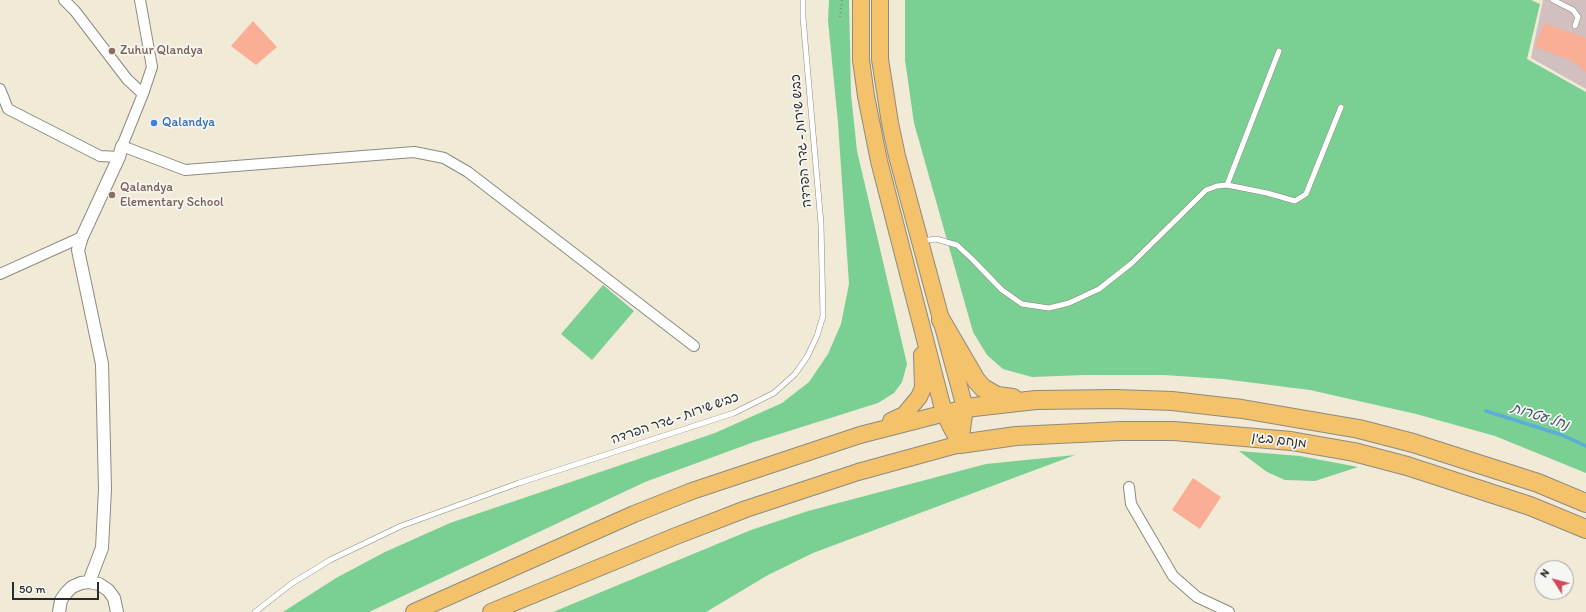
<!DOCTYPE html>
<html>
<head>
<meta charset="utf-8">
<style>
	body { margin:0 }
	#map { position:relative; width:1586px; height:612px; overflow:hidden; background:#f1ead7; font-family:Itim,sans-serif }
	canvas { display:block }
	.north { position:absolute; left:1534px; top:560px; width:40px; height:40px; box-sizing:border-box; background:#f6f6f2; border:1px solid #a5a5a2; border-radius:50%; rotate:306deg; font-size:11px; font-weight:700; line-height:16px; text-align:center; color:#2b2b2b }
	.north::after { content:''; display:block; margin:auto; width:14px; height:18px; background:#d1495b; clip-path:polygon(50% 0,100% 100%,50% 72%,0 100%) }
	.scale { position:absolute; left:12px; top:582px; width:87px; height:18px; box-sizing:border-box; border:2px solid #2b2b2b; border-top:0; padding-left:5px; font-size:12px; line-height:14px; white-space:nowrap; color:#2b2b2b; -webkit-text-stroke:3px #f6f6f2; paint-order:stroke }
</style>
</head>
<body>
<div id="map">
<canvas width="1586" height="612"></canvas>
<div class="north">N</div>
<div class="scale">50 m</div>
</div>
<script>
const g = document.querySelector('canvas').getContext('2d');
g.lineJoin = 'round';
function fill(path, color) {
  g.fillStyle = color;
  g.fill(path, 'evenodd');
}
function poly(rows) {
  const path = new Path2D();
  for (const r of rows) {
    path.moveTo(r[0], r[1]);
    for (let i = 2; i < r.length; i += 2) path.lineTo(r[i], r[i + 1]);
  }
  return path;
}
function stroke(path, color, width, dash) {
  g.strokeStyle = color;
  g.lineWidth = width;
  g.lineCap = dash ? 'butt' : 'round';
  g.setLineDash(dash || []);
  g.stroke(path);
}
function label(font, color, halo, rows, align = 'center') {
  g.font = font + ' Itim,"Playpen Sans Hebrew",sans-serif';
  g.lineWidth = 3.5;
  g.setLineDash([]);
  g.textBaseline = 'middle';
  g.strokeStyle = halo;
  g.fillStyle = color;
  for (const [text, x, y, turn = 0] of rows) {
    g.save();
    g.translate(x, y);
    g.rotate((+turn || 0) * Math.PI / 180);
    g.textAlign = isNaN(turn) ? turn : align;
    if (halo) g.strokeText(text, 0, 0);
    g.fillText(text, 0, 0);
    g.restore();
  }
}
const industrial = poly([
	[1543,0,1586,0,1586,89,1531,58]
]);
const green = poly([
	[829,0,849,0,851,94,857,151,907,364,902,382,894,393,878,403,754,442,645,482,369,612,283,612,336,578,385,552,450,523,715,433,782,403,809,382,828,354,841,324,849,284,838,123,828,20],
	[905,0,1531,0,1540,4,1527,59,1586,92,1586,473,1495,436,1416,414,1310,390,1223,379,1164,375,1084,375,1032,377,1003,369,987,355,973,332,914,123,905,60],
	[603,285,634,311,592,360,561,334],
	[1239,451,1300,456,1358,467,1315,481,1285,480,1267,472],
	[1075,455,813,553,768,575,706,612,553,612,751,530,808,511,986,464]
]);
const stream = poly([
	[1486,411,1562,435,1586,446]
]);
const building = poly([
	[253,21,277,47,256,65,231,46],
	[1544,23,1586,38,1586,72,1572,61,1535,47],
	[1193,478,1221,497,1200,529,1172,510]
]);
const path = poly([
	[840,17,842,0]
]);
const service = poly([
	[1553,0,1573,10,1578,17,1575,26],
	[1227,185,1279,51],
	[921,241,936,239,957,245,972,259,1002,290,1022,304,1049,308,1069,303,1099,289,1132,263,1206,190,1217,186,1227,185,1267,193,1295,201,1306,194,1341,107],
	[255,612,291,584,330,560,401,526,519,483,734,413,774,393,795,374,807,357,817,336,823,316,821,224,803,18,803,0]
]);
const minor = poly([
	[64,0,75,11,127,79,143,94],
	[140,0,152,67,143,94,122,146,185,170,414,152,444,158,468,172,694,346],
	[0,89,8,109,100,156,119,157],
	[0,274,82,237],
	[1129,487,1131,504,1173,576,1197,597,1229,612]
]);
const tertiary = poly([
	[89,582,102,548,105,489,102,364,78,250,82,237,119,157,122,146],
	[59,612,61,600,66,593,72,587,81,583,89,582,99,584,108,590,114,598,117,612]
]);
const trunk = poly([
	[861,0,861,60,866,96,879,161,944,413,960,444],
	[880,0,880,59,890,123,897,156,965,408,960,444],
	[891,421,904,415,919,397,923,388,922,355],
	[414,612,634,514,692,491,860,435,965,408],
	[491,612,676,536,746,509,858,472,960,444]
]);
const motorway = poly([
	[941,320,976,380,983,388,997,396,1013,398],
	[965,408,1036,400,1116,399,1172,401,1242,409,1359,429,1413,443,1538,483,1586,503],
	[960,444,1016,436,1121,431,1174,431,1291,441,1354,452,1407,466,1530,506,1586,529]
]);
const markers = [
	[112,51,4,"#8d6e63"],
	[154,123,4,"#3f7fe0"],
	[112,195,4,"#8d6e63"]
];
const educationNames = [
	["Zuhur Qlandya",120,51],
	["Qalandya",120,188],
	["Elementary School",120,203]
];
const shopNames = [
	["Qalandya",162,123]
];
const streetNames = [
	["כביש שירות - גדר הפרדה",802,141,-95],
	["כביש שירות - גדר הפרדה",675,419,-19],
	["מנחם בגין",1279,441,7]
];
const waterNames = [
	["נחל עטרות",1540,417,18]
];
fill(industrial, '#d2bfc0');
fill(green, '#7acf92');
stroke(stream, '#5caed7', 3.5);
fill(building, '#faae95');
stroke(service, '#8e8a81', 6);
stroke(minor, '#8e8a81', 12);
stroke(tertiary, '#8e8a81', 14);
stroke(trunk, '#8e8a81', 18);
stroke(motorway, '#8e8a81', 20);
stroke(path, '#8e8a81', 2, [1, 3]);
stroke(service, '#fff', 5);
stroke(minor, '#fff', 10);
stroke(tertiary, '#fff', 12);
stroke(trunk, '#f3c26a', 16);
stroke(motorway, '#f3c26a', 18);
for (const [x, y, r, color] of markers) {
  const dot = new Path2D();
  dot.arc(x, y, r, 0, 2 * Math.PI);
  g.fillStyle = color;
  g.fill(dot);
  stroke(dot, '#f6f6f2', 1.5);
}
label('13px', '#785e54', '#f6f6f2', educationNames, 'left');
label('13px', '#366cbe', '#f6f6f2', shopNames, 'left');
label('13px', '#2b2b2b', '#f6f6f2', streetNames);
label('italic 14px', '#3c5967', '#f6f6f2', waterNames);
</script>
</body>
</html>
